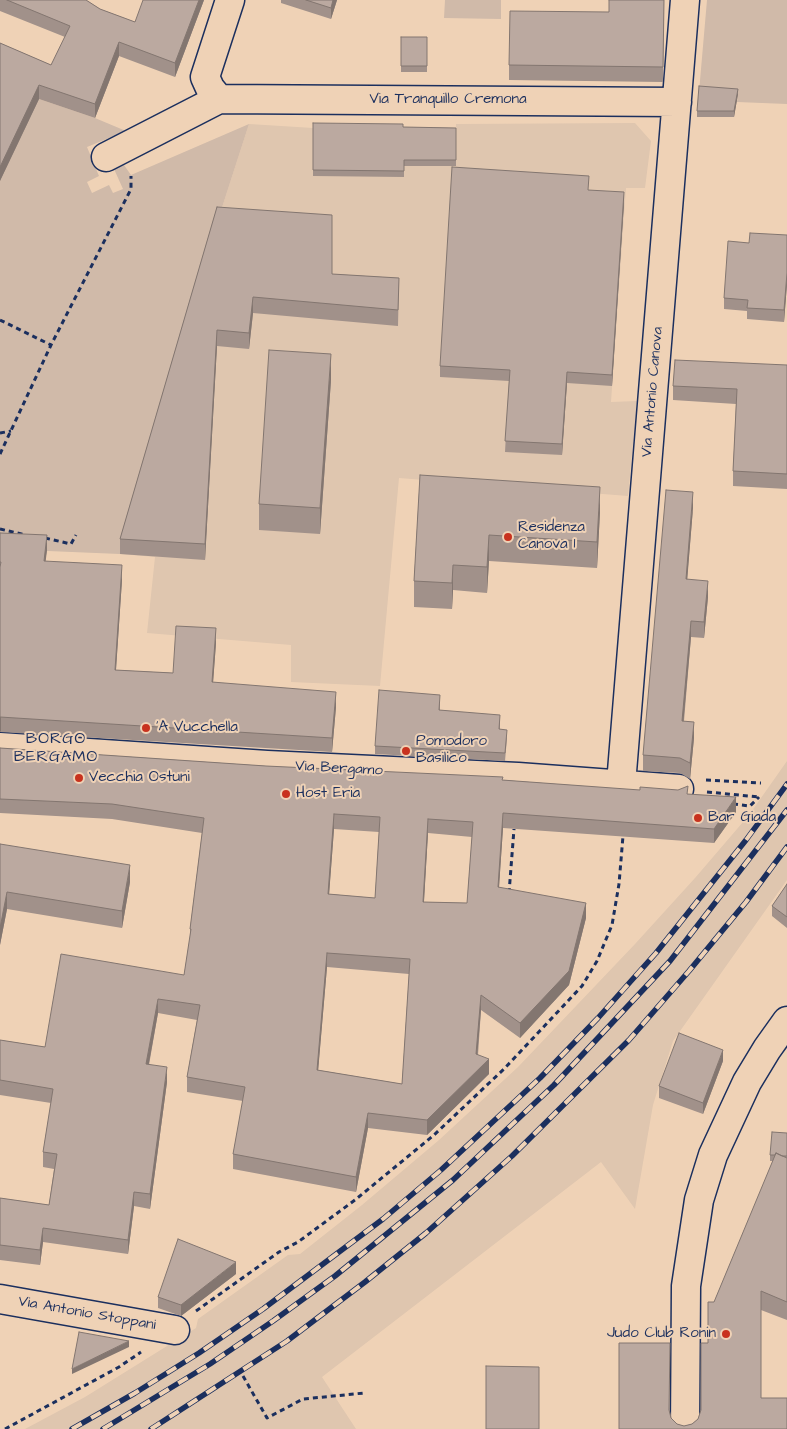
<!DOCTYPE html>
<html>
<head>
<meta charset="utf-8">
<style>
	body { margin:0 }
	canvas { display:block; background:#efd2b6 }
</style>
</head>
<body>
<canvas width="787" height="1429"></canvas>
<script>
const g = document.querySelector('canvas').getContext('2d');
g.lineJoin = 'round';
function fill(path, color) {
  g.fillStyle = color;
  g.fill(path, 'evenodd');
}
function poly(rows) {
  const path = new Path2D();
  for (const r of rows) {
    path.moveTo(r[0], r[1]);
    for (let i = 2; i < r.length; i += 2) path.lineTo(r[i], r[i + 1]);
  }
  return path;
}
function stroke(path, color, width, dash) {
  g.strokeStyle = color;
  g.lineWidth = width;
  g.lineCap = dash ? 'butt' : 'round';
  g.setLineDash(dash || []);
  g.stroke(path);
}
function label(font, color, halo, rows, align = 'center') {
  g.font = font + ' "Architects Daughter",sans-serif';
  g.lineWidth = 4;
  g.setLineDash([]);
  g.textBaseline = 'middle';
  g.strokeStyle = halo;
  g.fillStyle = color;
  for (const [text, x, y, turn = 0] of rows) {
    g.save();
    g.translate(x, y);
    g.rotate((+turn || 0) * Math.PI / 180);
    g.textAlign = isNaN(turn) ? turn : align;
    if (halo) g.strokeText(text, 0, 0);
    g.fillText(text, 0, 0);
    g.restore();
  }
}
const built = poly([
	[635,123,651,141,645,188,626,188,611,402,637,401,628,496,399,478,380,686,291,682,291,645,147,633,155,557,120,554,217,223,249,124,313,128,456,133,456,124],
	[787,761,787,880,673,1041,653,1105,635,1209,601,1162,322,1377,356,1429,25,1429,85,1397,196,1328,198,1319,288,1255,300,1254,362,1205,439,1140,518,1067,635,944,695,878,749,815]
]);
const green = poly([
	[445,0,501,0,501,19,444,18],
	[707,0,787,0,787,104,737,102,738,94,699,92],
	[36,98,95,118,126,131,87,147,99,176,87,182,92,193,109,185,113,193,123,189,114,169,124,165,131,175,249,124,217,223,120,554,0,549,0,181,23,132]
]);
const path = poly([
	[0,320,51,345],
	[0,433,11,431],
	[0,454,51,345,131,189,131,176],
	[0,529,26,535],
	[45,538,71,544,76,535],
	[706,780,761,783],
	[707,792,759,797],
	[733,804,750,806,759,797],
	[509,893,514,829],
	[196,1311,279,1252,298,1242,355,1200,434,1135,504,1069,582,986,597,961,612,925,619,884,623,836],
	[243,1376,267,1418,303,1399,364,1393],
	[5,1429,119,1367,141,1352]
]);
const minor = poly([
	[219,99,210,88,205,77,230,0],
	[106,157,219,99,677,102],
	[0,747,267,765,518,777,679,789],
	[621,784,685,0],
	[0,1299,175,1330],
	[685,1429,686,1286,699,1200,713,1155,747,1082,767,1049,787,1021]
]);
const rail = poly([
	[72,1429,135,1393,199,1353,263,1309,383,1219,441,1170,540,1078,598,1018,656,953,746,840,787,784],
	[103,1429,210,1364,273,1321,335,1276,453,1180,554,1085,670,961,787,810],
	[151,1429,287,1341,365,1282,426,1233,512,1156,629,1040,689,971,746,902,787,847]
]);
const wall = poly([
	[0,0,86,0,100,9,135,22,204,0,175,77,119,56,95,118,39,99,0,181,0,43,51,65,65,37,0,11],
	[281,0,337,0,331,19,281,3],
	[664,0,663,82,509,80,509,65,609,12],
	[401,37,427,37,427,72,401,72],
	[738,94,734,117,697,117,697,111],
	[313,123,403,127,456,128,456,166,404,166,404,177,313,176],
	[589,190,624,203,612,386,567,383,562,455,505,452,509,381,440,377,440,366],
	[217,207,332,274,399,278,398,326,253,313,249,349,217,346,205,560,120,554,120,539],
	[787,235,787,284,784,322,747,319,747,311,724,309,724,298,749,243],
	[787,365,787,489,733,486,733,471,736,404,673,400,673,386],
	[331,380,320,534,259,530,259,504],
	[420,475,600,512,597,568,489,561,487,593,453,590,452,609,414,607,414,581],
	[693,508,687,579,708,597,704,638,691,637,684,721,694,738,690,779,680,773,643,771,643,755],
	[0,533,47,550,45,561,122,580,116,670,173,673,216,643,213,682,336,707,332,752,0,732],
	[440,703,440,710,500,723,500,729,507,738,505,761,375,754,375,746],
	[0,748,266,766,503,780,688,794,736,812,714,843,503,828,499,887,586,918,569,985,520,1038,481,1010,478,1055,489,1074,427,1135,368,1128,356,1192,233,1169,233,1154,243,1101,187,1092,187,1077,197,1020,158,1013,149,1065,167,1082,150,1209,134,1206,128,1254,43,1242,40,1265,0,1260,0,1198,49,1205,54,1169,43,1167,43,1152,51,1103,0,1095,0,1040,45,1047,184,975,190,937,190,929,202,833,112,819,0,813],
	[334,829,379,832,375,898,329,894],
	[428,833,472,837,467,903,424,902],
	[327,967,409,974,402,1084,318,1070],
	[0,844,130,882,122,928,7,909,0,945],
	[787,884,787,928,772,916,772,906],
	[723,1061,703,1114,659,1098,659,1086],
	[787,1133,787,1320,761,1310,761,1398,787,1429,619,1429,670,1411,671,1418,677,1424,684,1426,692,1424,698,1419,701,1410,708,1343,714,1302,773,1161,770,1161,770,1155],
	[236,1274,181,1316,158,1308,158,1297]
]);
const shadedWall = poly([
	[199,0,204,0,175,77,175,63],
	[333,0,337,0,331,19,331,8],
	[119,42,119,56,95,118,95,104],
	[39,85,39,99,0,181,0,167],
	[738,89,738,94,734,117,734,111],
	[624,192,624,203,612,386,612,375],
	[787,273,787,284,784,322,784,310],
	[253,297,253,313,249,349,249,333],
	[217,330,217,346,205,560,205,544],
	[331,354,331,380,320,534,320,508],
	[567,372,567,383,562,455,562,444],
	[600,487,600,512,597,568,597,542],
	[693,492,693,508,686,595,686,579],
	[47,535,47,550,44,575,44,561],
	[489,535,489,561,487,593,487,567],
	[122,565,122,580,115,684,115,670],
	[453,565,453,590,452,609,452,583],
	[708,581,708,597,704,638,704,622],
	[691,621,691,637,682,737,682,721],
	[216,628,216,643,212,697,212,682],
	[336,692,336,707,332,752,332,738],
	[0,717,1,717,1,731,0,732],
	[694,722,694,738,690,779,690,763],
	[736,797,736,812,714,843,714,829],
	[503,813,503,828,498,902,498,887],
	[334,814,334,829,328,909,328,894],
	[428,819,428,833,423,917,423,902],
	[130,865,130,882,122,928,122,911],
	[7,892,7,909,0,945,0,928],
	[586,903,586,918,569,985,520,1038,520,1023],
	[327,953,327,967,317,1084,317,1070],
	[481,995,481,1010,476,1069,476,1054],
	[158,999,158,1013,146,1079,146,1064],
	[723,1050,723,1061,703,1114,703,1103],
	[489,1059,489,1074,427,1135,427,1120],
	[167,1067,167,1082,150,1209,150,1194],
	[368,1113,368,1128,356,1192,356,1177],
	[134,1192,134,1206,128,1254,128,1240],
	[43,1228,43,1242,40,1265,40,1250],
	[236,1262,236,1274,181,1316,181,1305],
	[129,1341,129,1347,72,1374,72,1369]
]);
const building = poly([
	[7,0,86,0,100,9,135,22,143,0,199,0,175,63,119,42,95,104,39,85,0,167,0,43,51,65,70,26,7,0],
	[306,0,333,0,331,8,306,0],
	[609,0,664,0,663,67,509,65,510,11,609,12,609,0],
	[401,37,427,37,427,66,401,66,401,37],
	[699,86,738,89,734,111,697,111,699,86],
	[313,123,403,124,403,127,456,128,456,160,404,160,404,171,313,170,313,123],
	[452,167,589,176,588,190,624,192,612,375,567,372,562,444,505,441,510,370,440,366,452,167],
	[217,207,332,215,332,274,399,278,398,310,253,297,249,333,217,330,205,544,120,539,217,207],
	[750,233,787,235,787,273,784,310,747,308,748,300,724,298,728,241,749,243,750,233],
	[269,350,331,354,320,508,259,504,269,350],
	[675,360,787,365,787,474,733,471,737,389,673,386,675,360],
	[420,475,600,487,597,542,489,535,487,567,453,565,452,583,414,581,420,475],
	[666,490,693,492,686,579,708,581,704,622,691,621,682,721,694,722,690,763,680,758,643,755,666,490],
	[0,533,47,535,44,561,122,565,115,670,173,673,176,626,216,628,212,682,336,692,332,738,0,717,0,567,1,562,0,562,0,533],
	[379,690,440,695,439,710,500,715,499,729,507,730,505,753,375,746,379,690],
	[0,748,266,766,503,777,502,780,640,790,640,787,678,790,688,786,687,794,736,797,714,829,503,813,498,887,586,903,569,971,520,1023,481,995,476,1054,489,1059,427,1120,368,1113,356,1177,233,1154,245,1087,187,1077,200,1005,158,999,146,1064,167,1067,150,1194,134,1192,128,1240,43,1228,40,1250,0,1245,0,1198,49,1205,57,1154,43,1152,53,1089,0,1080,0,1040,45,1047,61,954,184,975,191,929,190,929,204,818,112,804,0,799,0,748],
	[334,814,380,817,375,898,328,894,334,814],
	[428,819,473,822,467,903,423,902,428,819],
	[327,953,410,959,402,1084,317,1070,327,953],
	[0,844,130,865,122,911,7,892,0,928,0,844],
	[787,884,787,917,772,906,787,884],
	[679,1033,723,1050,703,1103,659,1086,679,1033],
	[772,1132,787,1133,787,1156,782,1156,776,1153,775,1155,770,1155,772,1132],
	[776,1153,787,1158,787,1302,761,1291,761,1398,787,1398,787,1429,619,1429,619,1343,670,1343,669,1410,671,1418,677,1424,684,1426,692,1424,698,1419,701,1410,701,1343,708,1343,708,1302,714,1302,776,1153],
	[178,1239,236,1262,181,1305,158,1297,178,1239],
	[79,1332,129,1341,72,1369,79,1332],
	[486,1366,539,1367,539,1429,486,1429,486,1366]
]);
const markers = [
	[508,537,5,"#c8321e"],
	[146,728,5,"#c8321e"],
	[406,751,5,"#c8321e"],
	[79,778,5,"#c8321e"],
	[286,794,5,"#c8321e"],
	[698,818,5,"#c8321e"],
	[726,1334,5,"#c8321e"]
];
const streetNames = [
	["Via Tranquillo Cremona",448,100],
	["Via Antonio Canova",653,392,-85],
	["Via Bergamo",339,769,3],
	["Via Antonio Stoppani",87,1314,10]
];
const poiNames = [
	["Residenza",518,528],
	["Canova 1",518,545],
	["'A Vucchella",156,728],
	["Pomodoro",416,742],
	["Basilico",416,759],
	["Vecchia Ostuni",89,778],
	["Host Eria",296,794],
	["Bar Giada",708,818],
	["Judo Club Ronin",716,1334,"right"]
];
const neighbourhoodNames = [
	["BORGO",56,740],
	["BERGAMO",56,758]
];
fill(built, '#dfc6af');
fill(green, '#d0baa9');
stroke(minor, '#1b2f5e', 31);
stroke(path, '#1b2f5e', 3, [5, 4]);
stroke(minor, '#efd2b6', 28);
stroke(rail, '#1b2f5e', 5.5);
stroke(rail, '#efd2b6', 4, [11]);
fill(wall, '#a1918a');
fill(shadedWall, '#837670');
fill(building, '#bba9a0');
stroke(building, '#837670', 1);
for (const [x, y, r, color] of markers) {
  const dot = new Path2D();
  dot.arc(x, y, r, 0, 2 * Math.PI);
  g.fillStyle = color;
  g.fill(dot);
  stroke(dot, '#efd2b6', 2);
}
label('15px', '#1b2f5e', '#efd2b6', streetNames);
label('15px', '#1b2f5e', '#efd2b6', poiNames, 'left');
g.letterSpacing = '1px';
label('16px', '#1b2f5e', '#efd2b6', neighbourhoodNames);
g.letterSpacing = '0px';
</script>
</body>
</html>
